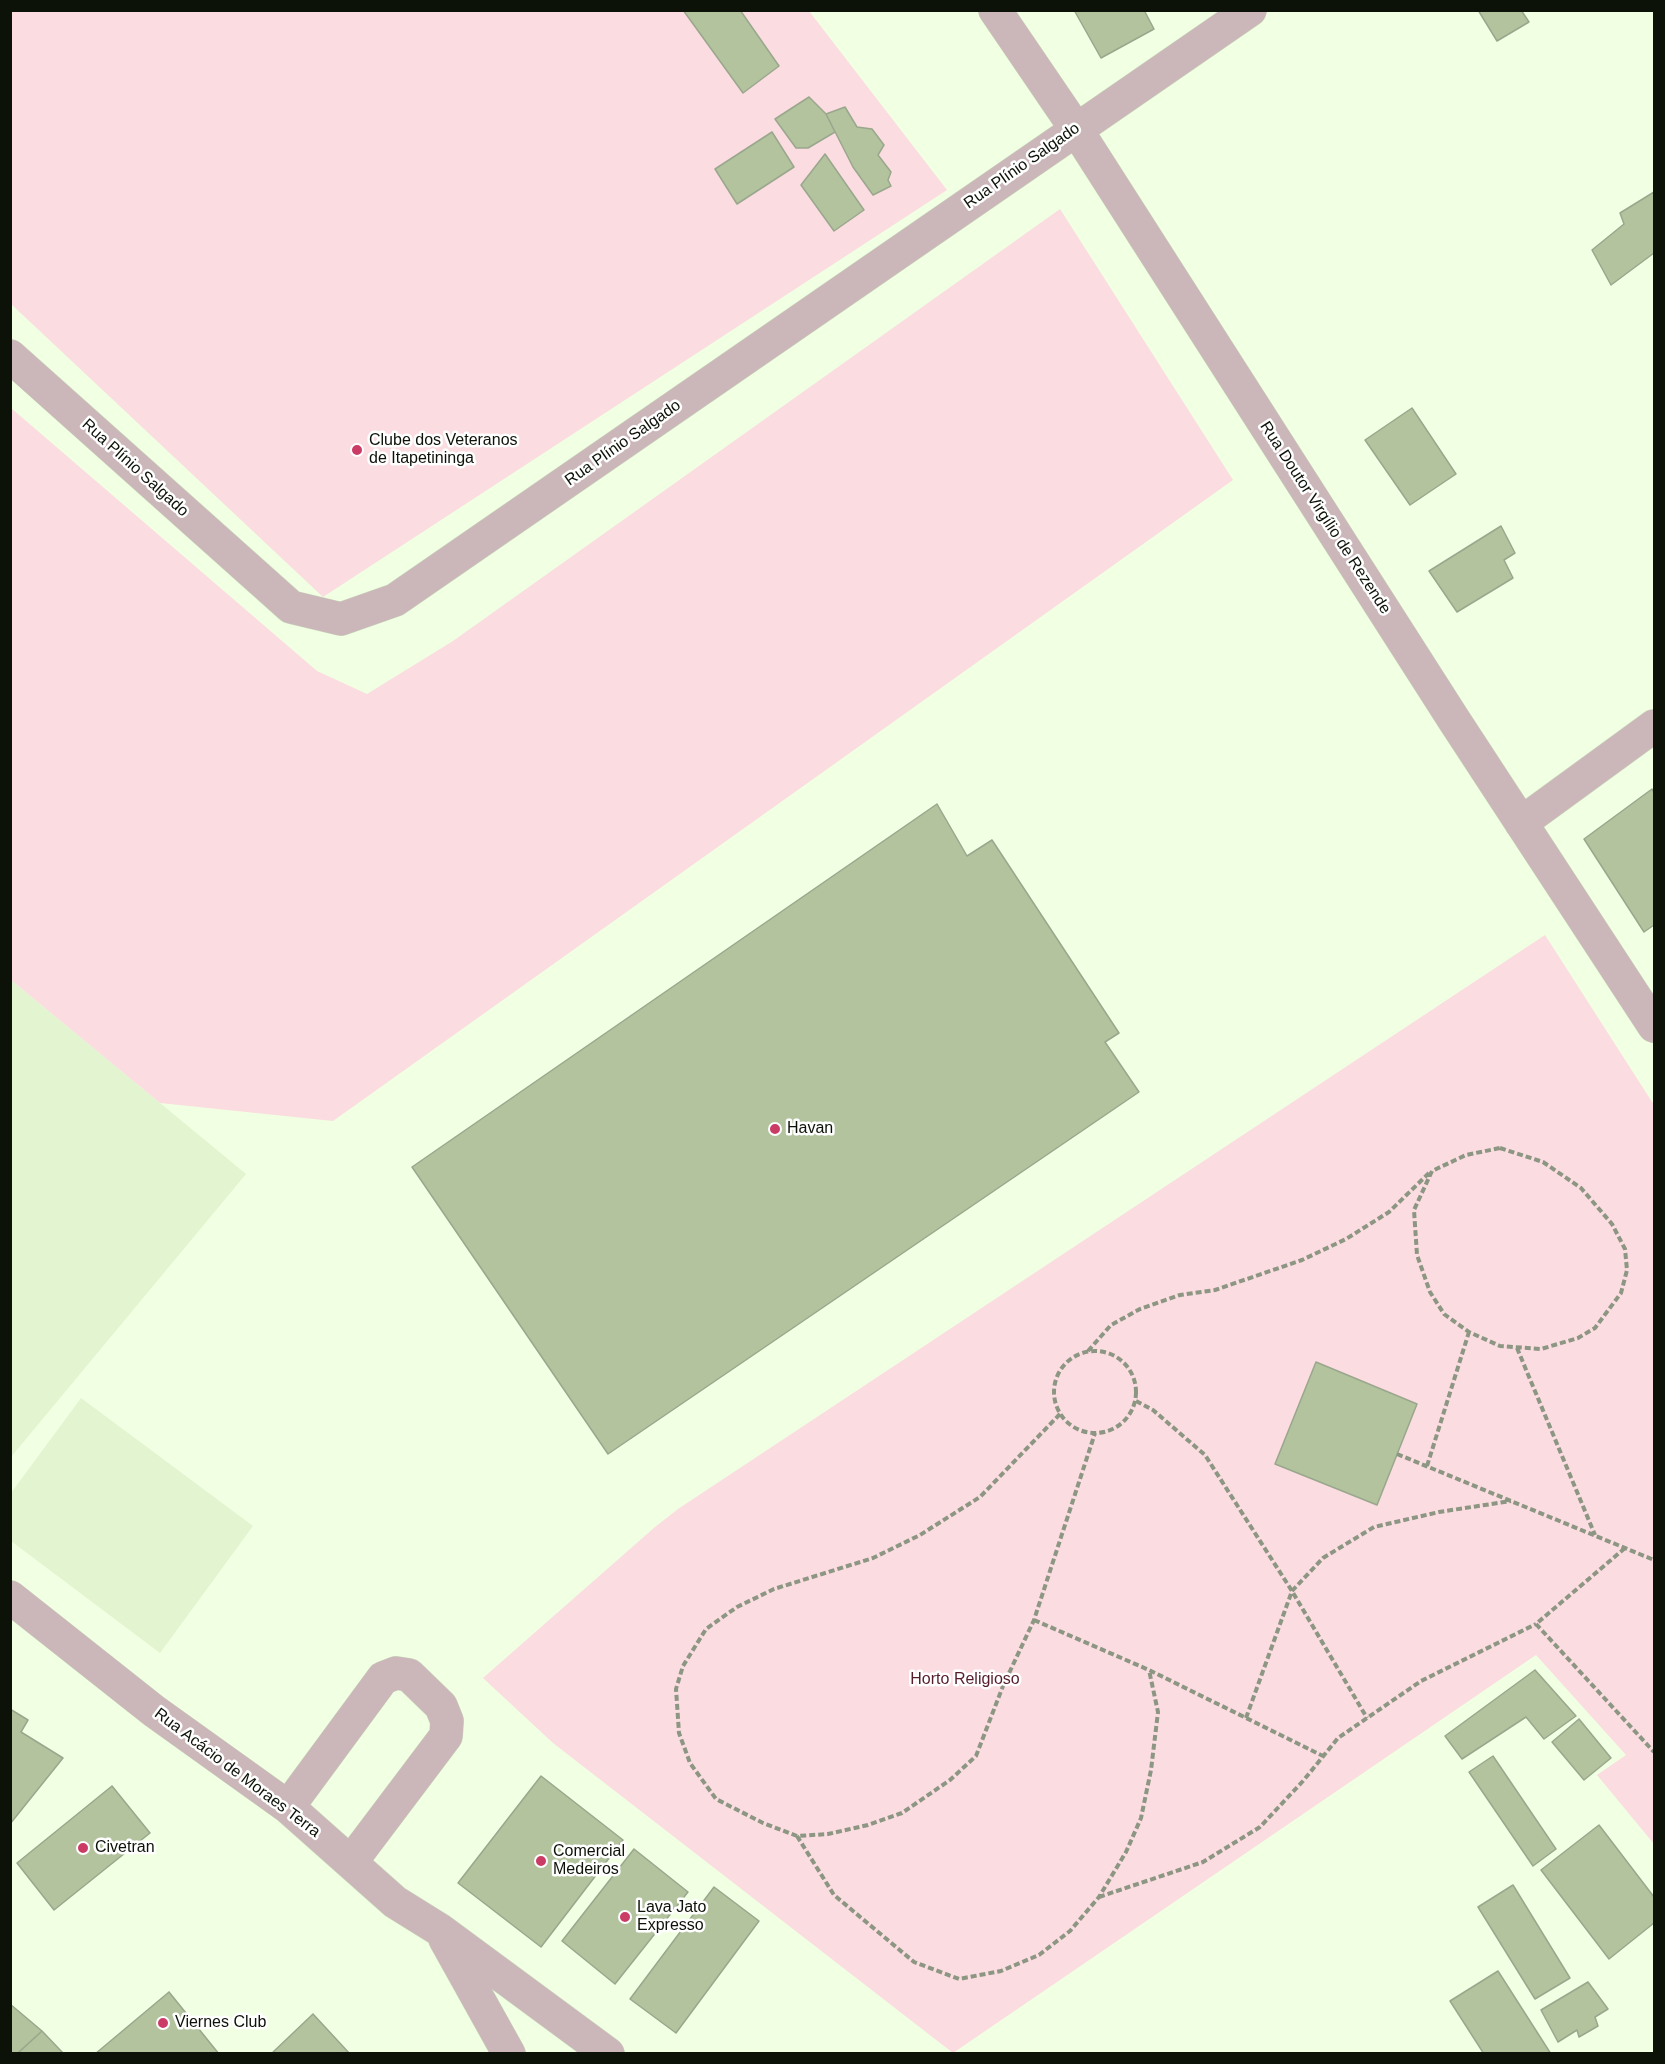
<!DOCTYPE html>
<html>
<head>
<meta charset="utf-8">
<style>
	body { margin:0 }
	#map { position:relative; width:1665px; height:2064px; overflow:hidden; background:#f1ffe2; font-family:Arial,sans-serif }
	canvas { display:block }
	.frame { position:absolute; inset:0; border:12px solid #0d1208; pointer-events:none }
</style>
</head>
<body>
<div id="map">
<canvas width="1665" height="2064"></canvas>
<div class="frame"></div>
</div>
<script>
const g = document.querySelector('canvas').getContext('2d');
g.lineJoin = 'round';
function fill(path, color) {
  g.fillStyle = color;
  g.fill(path, 'evenodd');
}
function poly(rows) {
  const path = new Path2D();
  for (const r of rows) {
    if (r.length === 3) {
      path.moveTo(r[0] + r[2], r[1]);
      path.arc(r[0], r[1], r[2], 0, 2 * Math.PI);
      continue;
    }
    path.moveTo(r[0], r[1]);
    for (let i = 2; i < r.length; i += 2) path.lineTo(r[i], r[i + 1]);
  }
  return path;
}
function stroke(path, color, width, dash) {
  g.strokeStyle = color;
  g.lineWidth = width;
  g.lineCap = dash ? 'butt' : 'round';
  g.setLineDash(dash || []);
  g.stroke(path);
}
function label(font, color, halo, rows, align = 'center') {
  g.font = font + ' Arial,sans-serif';
  g.lineWidth = 5;
  g.setLineDash([]);
  g.textBaseline = 'middle';
  g.strokeStyle = halo;
  g.fillStyle = color;
  for (const [text, x, y, turn = 0] of rows) {
    g.save();
    g.translate(x, y);
    g.rotate((+turn || 0) * Math.PI / 180);
    g.textAlign = isNaN(turn) ? turn : align;
    if (halo) g.strokeText(text, 0, 0);
    g.fillText(text, 0, 0);
    g.restore();
  }
}
const built = poly([
	[11,980,246,1174,11,1457],
	[81,1398,253,1526,160,1653,11,1541,11,1493]
]);
const green = poly([
	[10,11,809,11,947,190,323,597,11,304],
	[1060,209,1233,480,333,1121,160,1103,11,980,11,408,317,671,367,694,453,641],
	[1545,935,1654,1105,1654,1844,1597,1775,1626,1755,1536,1655,953,2053,553,1743,483,1678,655,1527,678,1509]
]);
const building = poly([
	[683,10,740,10,779,66,743,93,683,10],
	[1074,10,1144,10,1154,29,1101,58,1074,10],
	[1478,10,1521,10,1529,22,1497,41,1478,10],
	[809,97,826,114,835,132,808,148,796,148,775,119,809,97],
	[845,107,857,127,872,129,884,145,878,155,891,172,888,180,891,186,873,195,853,167,826,114,845,107],
	[772,132,794,167,737,204,715,169,772,132],
	[825,154,864,210,834,231,801,185,825,154],
	[1654,192,1654,253,1611,285,1592,250,1624,224,1620,213,1654,192],
	[1412,408,1456,474,1410,505,1365,440,1412,408],
	[1501,526,1515,553,1504,560,1513,578,1457,612,1429,571,1501,526],
	[1652,789,1654,793,1654,925,1644,932,1584,839,1652,789],
	[937,804,967,856,992,840,1119,1033,1105,1042,1139,1092,608,1454,412,1167,937,804],
	[1316,1362,1417,1404,1377,1505,1275,1464,1316,1362],
	[1535,1670,1576,1716,1544,1739,1526,1717,1462,1759,1445,1736,1535,1670],
	[10,1709,28,1720,21,1732,63,1758,10,1824,10,1709],
	[1579,1719,1611,1758,1584,1780,1552,1742,1579,1719],
	[1493,1756,1556,1849,1533,1866,1469,1772,1493,1756],
	[541,1776,623,1840,541,1947,458,1883,541,1776],
	[112,1786,150,1833,54,1910,17,1863,112,1786],
	[1599,1825,1654,1897,1654,1923,1609,1959,1541,1870,1599,1825],
	[634,1849,688,1892,615,1984,562,1941,634,1849],
	[1513,1885,1570,1978,1535,1999,1478,1907,1513,1885],
	[714,1887,759,1921,676,2033,630,1999,714,1887],
	[1498,1971,1551,2054,1484,2054,1450,2001,1498,1971],
	[1588,1982,1608,2009,1595,2017,1598,2026,1579,2037,1577,2030,1558,2042,1541,2010,1588,1982],
	[169,1992,219,2054,95,2054,169,1992],
	[10,2004,42,2031,17,2054,10,2054,10,2004],
	[313,2014,350,2054,271,2054,313,2014],
	[42,2031,63,2053,17,2054,21,2050,42,2031]
]);
const path = poly([
	[1500,1148,1543,1162,1581,1188,1612,1224,1625,1249,1627,1270,1621,1293,1595,1328,1578,1338,1541,1349,1500,1346,1469,1332,1444,1314,1430,1292,1417,1255,1414,1210,1432,1171,1466,1155,1500,1148],
	[1517,1348,1595,1535],
	[1095,1392,41],
	[1088,1351,1111,1325,1140,1309,1180,1295,1215,1290,1302,1260,1346,1239,1389,1212,1429,1173],
	[1136,1401,1153,1410,1205,1455,1292,1591,1367,1718],
	[1060,1414,980,1497,920,1535,873,1558,774,1589,737,1607,706,1629,683,1666,676,1689,679,1733,690,1763,716,1799,763,1823,797,1836,828,1834,868,1825,902,1813,950,1780,976,1756,1003,1686,1034,1620,1095,1433],
	[1397,1454,1654,1560],
	[1427,1466,1469,1332],
	[1625,1548,1536,1624,1654,1752],
	[1034,1620,1149,1670,1323,1756],
	[1246,1718,1292,1591,1323,1558,1374,1527,1439,1512,1511,1501],
	[797,1836,834,1895,914,1962,959,1979,1001,1971,1039,1955,1070,1931,1099,1897,1126,1852,1141,1818,1151,1770,1158,1712,1149,1670],
	[1099,1897,1203,1862,1260,1827,1303,1781,1338,1738,1421,1681,1536,1624]
]);
const minor = poly([
	[995,10,1076,129,1454,720,1654,1026],
	[10,356,291,607,341,619,395,600,1250,10],
	[1521,823,1654,726],
	[10,1597,154,1711,288,1807,395,1902,440,1930,608,2054],
	[288,1807,383,1678,396,1673,409,1675,441,1706,447,1721,446,1736,351,1862],
	[445,1939,509,2054]
]);
const markers = [
	[357,450,6,"#ca3b66"],
	[775,1129,6,"#ca3b66"],
	[83,1848,6,"#ca3b66"],
	[541,1861,6,"#ca3b66"],
	[625,1917,6,"#ca3b66"],
	[163,2023,6,"#ca3b66"]
];
const streetNames = [
	["Rua Plínio Salgado",1022,166,-35],
	["Rua Plínio Salgado",623,443,-35],
	["Rua Plínio Salgado",135,468,42],
	["Rua Doutor Virgílio de Rezende",1325,518,57],
	["Rua Acácio de Moraes Terra",237,1773,37]
];
const poiNames = [
	["Clube dos Veteranos",369,441],
	["de Itapetininga",369,459],
	["Havan",787,1129],
	["Civetran",95,1848],
	["Comercial",553,1852],
	["Medeiros",553,1870],
	["Lava Jato",637,1908],
	["Expresso",637,1926],
	["Viernes Club",175,2023]
];
const parkNames = [
	["Horto Religioso",965,1680]
];
fill(built, '#e3f4d1');
fill(green, '#fbdce1');
fill(building, '#b2c39e');
stroke(building, '#9aa78d', 1.5);
stroke(minor, '#cdd9bf', 34);
stroke(path, '#8c9682', 4, [6, 3]);
stroke(minor, '#cbb6b9', 33);
for (const [x, y, r, color] of markers) {
  const dot = new Path2D();
  dot.arc(x, y, r, 0, 2 * Math.PI);
  g.fillStyle = color;
  g.fill(dot);
  stroke(dot, '#fff', 2);
}
label('16px', '#0d1208', '#fff', streetNames);
label('16px', '#0d1208', '#fff', poiNames, 'left');
label('16px', '#551c2b', '#fff', parkNames);
</script>
</body>
</html>
